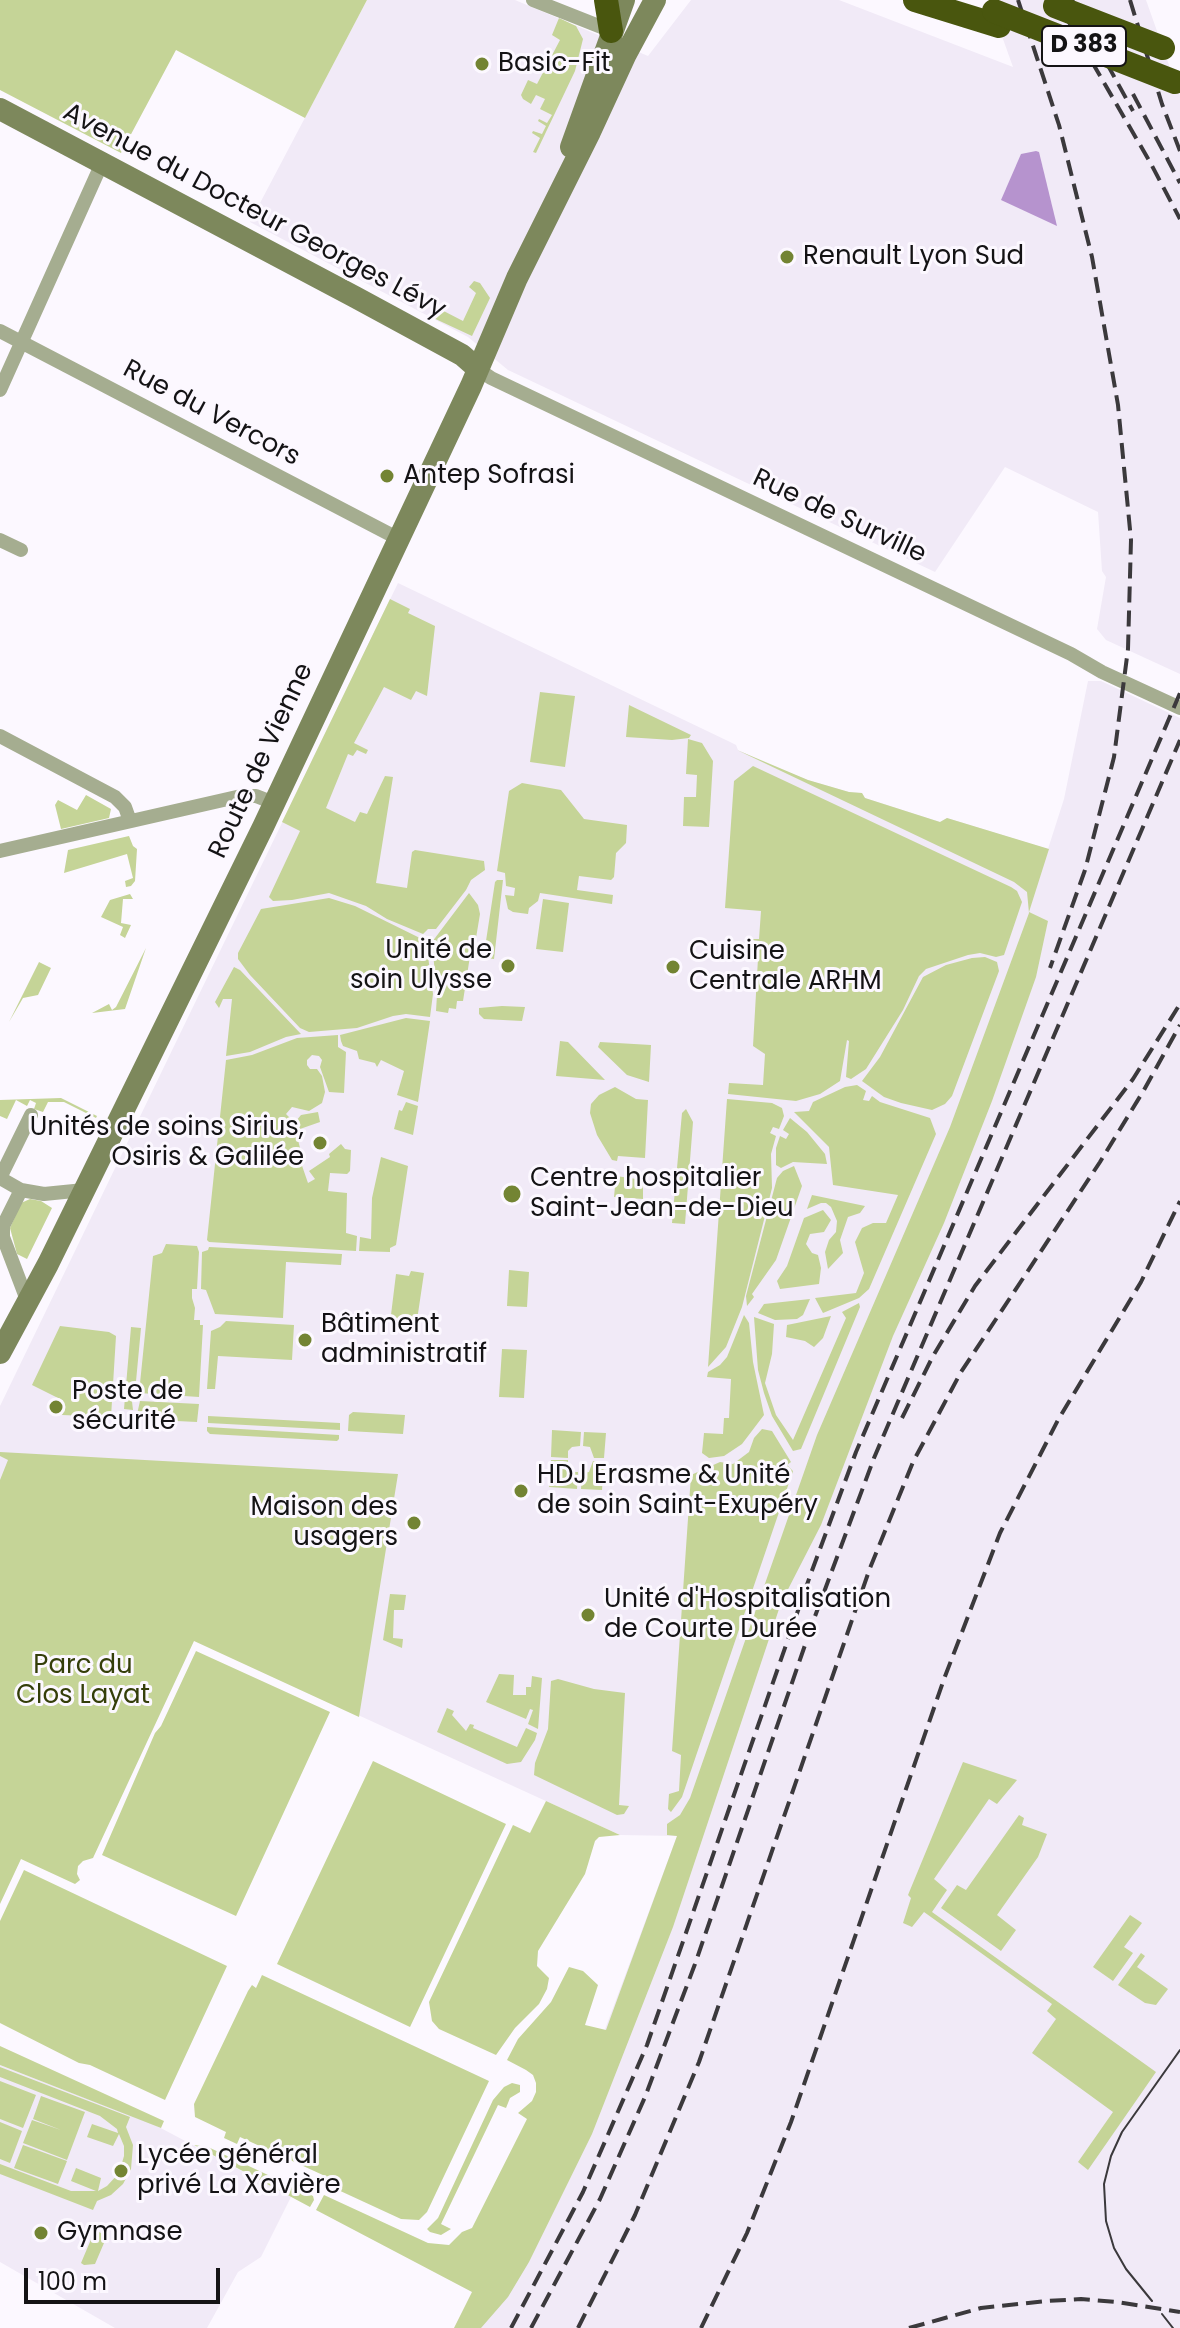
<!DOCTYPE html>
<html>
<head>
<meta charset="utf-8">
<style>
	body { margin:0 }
	#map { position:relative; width:1180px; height:2328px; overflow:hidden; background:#fcf8ff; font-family:Poppins,sans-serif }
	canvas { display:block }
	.scale { position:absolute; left:24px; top:2268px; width:196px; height:36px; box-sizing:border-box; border:4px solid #141315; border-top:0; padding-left:10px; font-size:24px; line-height:28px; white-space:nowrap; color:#141315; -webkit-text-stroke:6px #fcf8ff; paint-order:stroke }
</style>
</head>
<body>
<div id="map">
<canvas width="1180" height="2328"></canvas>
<div class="scale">100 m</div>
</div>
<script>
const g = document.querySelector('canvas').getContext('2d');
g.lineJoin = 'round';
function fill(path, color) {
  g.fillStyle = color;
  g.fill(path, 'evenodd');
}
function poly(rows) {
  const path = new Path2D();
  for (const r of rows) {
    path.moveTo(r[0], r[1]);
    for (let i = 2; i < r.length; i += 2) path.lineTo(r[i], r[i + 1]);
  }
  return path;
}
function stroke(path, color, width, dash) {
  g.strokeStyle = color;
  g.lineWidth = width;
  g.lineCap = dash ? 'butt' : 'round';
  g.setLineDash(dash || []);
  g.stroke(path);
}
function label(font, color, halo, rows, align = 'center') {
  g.font = font + ' Poppins,sans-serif';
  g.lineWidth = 6;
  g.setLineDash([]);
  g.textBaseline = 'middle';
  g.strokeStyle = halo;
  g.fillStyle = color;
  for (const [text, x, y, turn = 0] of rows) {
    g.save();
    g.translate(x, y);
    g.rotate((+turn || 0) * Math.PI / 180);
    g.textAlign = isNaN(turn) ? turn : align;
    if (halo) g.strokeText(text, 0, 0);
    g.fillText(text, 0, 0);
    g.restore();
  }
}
const built = poly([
	[367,0,515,0,648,56,691,0,839,0,1013,67,989,0,1146,0,1180,96,1180,674,1106,640,1097,629,1106,577,1102,571,1098,512,1005,467,935,572,508,370,468,337,250,222],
	[398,583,728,741,736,745,738,750,770,765,808,780,849,792,862,793,865,798,940,822,947,818,1048,849,1064,799,1088,681,1101,681,1180,718,1180,2328,454,2328,582,2091,677,1836,620,1835,0,1551,0,1406],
	[0,2065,155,2125,291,2197,261,2257,238,2272,207,2328,115,2328,0,2262]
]);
const green = poly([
	[0,0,367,0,305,118,176,50,121,153,0,90],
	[559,18,576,26,583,39,575,71,536,153,533,152,540,138,532,133,533,131,542,134,546,126,538,121,539,119,547,123,552,115,540,109,545,99,536,95,531,104,523,99,521,95,528,80,537,84,560,40,552,35],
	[474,281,480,283,490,298,472,336,429,316,434,306,463,321,476,293,469,287],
	[390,599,410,609,408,613,435,626,427,696,416,691,411,700,384,687,354,743,368,750,366,754,357,750,353,756,348,754,326,808,355,822,360,812,367,814,385,776,393,777,376,883,407,888,412,852,415,850,484,861,485,870,471,880,466,890,436,929,428,929,423,934,387,919,366,906,329,893,292,900,273,901,269,897,300,831,282,822],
	[540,692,575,696,565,767,530,762],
	[629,705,691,735,689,738,672,740,626,737],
	[688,739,702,743,713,761,709,827,683,826,684,797,696,797,697,775,686,774],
	[737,750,808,780,849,792,862,793,865,798,940,822,947,818,1049,849,1029,912,1048,921,1036,977,992,1101,944,1223,893,1336,821,1525,781,1603,673,1927,592,2134,529,2262,508,2297,481,2328,454,2328,472,2292,316,2210,324,2195,428,2243,449,2245,462,2232,472,2228,527,2119,518,2113,532,2101,536,2092,536,2083,533,2075,526,2070,507,2060,518,2039,551,2002,569,1967,583,1971,598,1985,585,2025,606,2030,677,1836,667,1835,667,1824,680,1815,690,1798,817,1435,950,1127,1029,913,1027,892,1014,882],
	[753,766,1011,887,1017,891,1022,902,1004,955,996,957,980,953,968,955,926,969,919,976,903,1010,866,1069,851,1079,846,1077,849,1041,847,1040,840,1081,820,1094,796,1101,728,1094,729,1083,763,1085,765,1054,753,1046,759,941,745,939,759,939,761,911,725,908,734,781],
	[522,783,561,790,584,819,627,825,626,843,616,853,614,877,611,880,579,876,577,890,613,895,612,904,540,893,538,901,529,908,528,914,513,912,508,909,505,895,514,896,515,888,506,886,505,873,497,871,509,791],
	[86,795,111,809,109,818,61,829,55,805,58,800,77,810],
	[129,836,133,846,137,849,135,881,131,886,126,887,125,881,133,878,127,854,64,873,68,850],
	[497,880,503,880,494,959,486,958,484,954,495,882],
	[469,893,478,905,480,914,473,956,470,956,463,1001,457,1001,456,1009,449,1008,448,1013,436,1011,437,995,432,942],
	[130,894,133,899,123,899,121,923,131,925,125,938,120,935,123,927,101,917,110,900],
	[329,898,355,906,426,941,433,994,430,1017,406,1014,393,1016,357,1028,309,1032,300,1028,250,975,238,959,238,953,261,909],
	[543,899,569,903,563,952,536,949],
	[146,948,125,1009,92,1013,109,1004,112,1010,116,1007],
	[985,957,997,962,999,971,952,1096,945,1104,932,1110,901,1103,884,1097,862,1081,880,1057,923,977,946,965,972,958],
	[39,962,51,968,38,995,23,998,9,1022],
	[234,967,240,970,301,1034,286,1037,250,1052,226,1056,232,999,223,999,219,1008,215,1002],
	[502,1006,525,1007,522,1021,484,1019,479,1014,479,1008],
	[406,1018,430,1021,418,1102,397,1095,404,1071,381,1060,377,1067,375,1063,359,1059,357,1051,343,1046,341,1041,340,1035],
	[338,1035,338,1047,346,1052,344,1093,329,1092,320,1067,322,1060,319,1056,312,1055,307,1060,307,1065,310,1069,317,1069,322,1076,325,1092,322,1103,309,1111,292,1107,286,1114,292,1120,296,1121,301,1115,318,1112,320,1122,300,1129,302,1138,298,1140,302,1156,299,1157,308,1183,315,1179,309,1171,330,1157,329,1154,341,1144,345,1149,351,1150,350,1171,347,1174,330,1173,328,1191,347,1193,346,1233,357,1236,356,1251,209,1242,207,1240,226,1060,252,1055,297,1038],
	[560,1041,568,1042,605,1080,556,1076],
	[600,1042,651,1045,649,1082,627,1075,598,1047],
	[857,1085,866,1091,863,1100,869,1101,872,1096,880,1102,930,1118,936,1134,869,1289,859,1298,823,1313,815,1298,856,1293,864,1273,855,1242,862,1228,873,1223,886,1223,898,1195,833,1185,829,1147,794,1112,809,1111,813,1102,845,1087],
	[615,1087,636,1099,648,1100,645,1158,618,1156,617,1161,612,1160,597,1135,590,1113,591,1104,599,1095],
	[61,1098,97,1116,96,1118,64,1102,48,1102,43,1112,34,1109,36,1103,30,1100,27,1106,16,1100,7,1119,0,1116,0,1100],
	[727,1099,772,1103,782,1108,784,1116,779,1129,773,1127,770,1133,776,1136,771,1154,772,1188,742,1307,726,1347,708,1367],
	[406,1102,418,1106,413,1135,394,1129,399,1110,402,1111],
	[686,1109,693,1122,685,1224,672,1223,682,1113],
	[790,1118,807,1132,825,1154,827,1164,793,1162,781,1168,776,1165,776,1148,780,1136,786,1139,789,1134,783,1130],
	[381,1157,408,1166,396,1245,390,1248,390,1252,359,1251,360,1237,371,1239,372,1198],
	[794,1166,802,1186,776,1260,752,1294,754,1297,747,1306,746,1296,777,1178,783,1171],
	[616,1176,643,1180,643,1199,614,1197],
	[812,1195,865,1206,860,1213,848,1217,840,1240,843,1253,828,1269,825,1252,829,1240,836,1232,837,1221,831,1207,826,1203,821,1203,807,1209],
	[30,1199,41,1201,52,1208,27,1259,17,1254,10,1228,21,1203],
	[823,1210,831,1220,824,1232,810,1234,806,1244,812,1253,818,1255,821,1268,819,1284,780,1289,777,1281,787,1266,804,1218],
	[166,1244,197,1246,199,1252,197,1289,192,1289,192,1298,195,1308,194,1320,200,1320,200,1325,203,1325,199,1397,139,1393,153,1256,162,1253],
	[209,1247,342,1254,341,1265,286,1262,283,1318,215,1314,206,1290,201,1289,202,1252,208,1250],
	[509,1270,529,1272,527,1307,507,1306],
	[411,1271,424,1273,416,1327,390,1323,396,1274,409,1276],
	[810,1299,803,1315,797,1319,775,1320,758,1313,764,1304],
	[859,1303,860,1307,801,1449,793,1451,772,1416,764,1393,758,1370,754,1317,774,1324,772,1354,765,1383,776,1415,793,1440,846,1318,842,1312],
	[744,1315,749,1323,753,1362,764,1415,742,1444,724,1456,709,1458,702,1453,704,1433,723,1434,724,1418,729,1418,731,1379,707,1377,708,1372,720,1365,727,1357],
	[831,1316,823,1338,814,1347,805,1341,786,1337,787,1325],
	[226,1321,294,1325,292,1360,218,1356,215,1389,207,1389,211,1331,220,1327],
	[60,1326,109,1332,116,1336,111,1417,62,1415,65,1406,62,1400,32,1385],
	[131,1327,141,1328,135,1392,131,1393,133,1410,124,1409],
	[502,1349,527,1350,524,1398,499,1397],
	[140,1401,199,1404,197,1422,136,1419],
	[353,1412,405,1415,403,1434,348,1431,349,1415],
	[208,1416,340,1423,340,1430,208,1423],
	[207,1427,339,1435,339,1439,337,1441,210,1434,207,1431],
	[762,1429,772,1431,791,1462,787,1465,793,1471,682,1797,671,1812,668,1809,669,1794,679,1791,681,1755,672,1751,691,1475,720,1462,733,1464,749,1452,754,1438],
	[552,1430,581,1432,580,1446,572,1447,568,1451,568,1458,551,1457],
	[584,1432,606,1433,604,1458,594,1458,590,1447,583,1446],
	[0,1452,398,1474,359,1717,194,1641,93,1858,83,1861,78,1866,77,1874,80,1880,75,1884,21,1859,0,1904,0,1480,8,1460,0,1456],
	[551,1460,568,1460,568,1467,571,1472,578,1472,577,1489,549,1487],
	[593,1461,604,1462,602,1490,581,1489,582,1473,589,1472],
	[390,1594,406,1595,404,1610,394,1610,393,1638,403,1639,402,1648,383,1640],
	[196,1651,330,1712,236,1916,102,1855,155,1733,161,1726],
	[499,1674,514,1675,513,1695,526,1695,526,1687,531,1687,532,1676,542,1678,538,1729,528,1724,533,1710,530,1709,526,1719,486,1702],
	[558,1679,594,1689,625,1693,619,1805,629,1806,624,1814,617,1815,534,1775,535,1763,548,1729,551,1681],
	[447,1708,454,1711,452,1715,466,1731,470,1724,474,1725,473,1728,517,1747,526,1728,537,1733,535,1740,521,1762,507,1764,437,1732],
	[373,1761,506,1824,410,2027,277,1964],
	[963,1762,1017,1780,997,1804,989,1799,934,1879,947,1890,932,1912,1156,2072,1088,2170,1078,2162,1113,2112,1032,2053,1056,2019,1047,2011,1052,2004,924,1912,912,1927,903,1923,911,1898,908,1895],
	[546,1801,620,1835,599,1837,595,1841,585,1874,538,1951,537,1966,549,1978,547,1989,539,2004,515,2028,496,2055,439,2029,432,2021,429,2002,513,1825,530,1833],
	[1019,1815,1024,1818,1022,1825,1047,1834,1038,1857,997,1915,1016,1930,1001,1951,941,1908,957,1885,966,1890],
	[24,1870,227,1966,165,2100,90,2065,79,2063,0,2023,0,1921],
	[1130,1915,1142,1923,1124,1947,1133,1953,1113,1981,1093,1967],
	[1141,1953,1145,1956,1137,1967,1168,1989,1156,2005,1145,2003,1118,1985],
	[262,1975,489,2081,427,2212,419,2220,401,2219,323,2183,325,2176,240,2137,237,2144,224,2138,226,2132,195,2117,194,2104,248,1991,252,1985,256,1988],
	[0,2046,164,2121,161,2128,0,2065],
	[0,2067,130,2117,126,2127,133,2145,131,2169,123,2184,111,2195,97,2201,93,2210,0,2174,0,2164,71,2191,96,2191,71,2181,76,2168,101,2178,98,2191,107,2186,119,2173,124,2156,124,2146,119,2134,113,2146,87,2137,92,2124,118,2133,117,2129,100,2116,0,2077],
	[0,2081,36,2095,23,2128,0,2119],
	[512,2083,520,2085,520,2092,510,2098,506,2108,498,2105,441,2224,451,2229,441,2235,430,2232,427,2229,438,2218,493,2100,504,2087],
	[41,2096,85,2112,67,2160,23,2143,32,2120,61,2130,33,2119],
	[0,2122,22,2131,10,2163,0,2159],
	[23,2145,67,2161,58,2184,14,2168],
	[194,2145,208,2147,313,2196,314,2200,310,2207],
	[95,2230,105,2235,104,2243,95,2264,84,2265,81,2263]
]);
const water = poly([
	[1036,151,1039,152,1057,226,1001,200,1021,154]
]);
const street = poly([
	[533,0,614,32],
	[0,331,399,539],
	[478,369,491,378,1071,654,1102,672,1180,708],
	[0,390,102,163],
	[0,540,21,550],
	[0,736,115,797,125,807,130,821],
	[0,851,241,796,256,796,274,803],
	[0,1178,21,1190,44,1194,84,1190],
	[0,1178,31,1115],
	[21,1190,3,1226,3,1237,27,1300]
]);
const secondary = poly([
	[0,109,355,297,462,355,478,369],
	[571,147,624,0],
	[0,1353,48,1264,263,827,471,386,517,278,590,132,626,54,655,0]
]);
const highway = poly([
	[606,0,611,31],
	[915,0,999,26]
]);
const tram = poly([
	[1152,2301,1126,2269,1114,2248,1106,2221,1104,2184,1111,2156,1122,2132,1180,2050],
	[1162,2314,1173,2328]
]);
const rail = poly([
	[1018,0,1059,125,1092,257,1118,405,1131,540,1128,649,1114,757,1085,870,1050,968],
	[1056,0,1150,162,1180,219],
	[1072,0,1133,111],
	[1130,0,1162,104,1180,151],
	[1133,94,1180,183],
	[902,1418,933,1356,975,1286,1133,1079,1180,1004],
	[511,2328,583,2192,647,2045,810,1576,856,1452,1180,693],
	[531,2328,600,2199,645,2097,695,1964,814,1619,874,1458,1180,740],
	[578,2328,635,2215,699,2062,870,1568,913,1462,961,1372,1100,1162,1144,1090,1180,1025],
	[701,2328,747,2233,791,2122,944,1679,1000,1533,1058,1420,1141,1282,1180,1201],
	[909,2328,981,2308,1047,2301,1081,2299,1117,2302,1180,2312]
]);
const highwayBridge = poly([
	[1055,6,1163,48],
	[994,11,1175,82]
]);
const markers = [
	[482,64,8,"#738433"],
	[787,257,8,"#738433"],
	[387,476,8,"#738433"],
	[508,966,8,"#738433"],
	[673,967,8,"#738433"],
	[320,1143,8,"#738433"],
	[512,1194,10,"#738433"],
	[305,1340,8,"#738433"],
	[56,1407,8,"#738433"],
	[521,1491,8,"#738433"],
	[414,1523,8,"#738433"],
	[588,1615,8,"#738433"],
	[121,2171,8,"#738433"],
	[41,2233,8,"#738433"]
];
const shields = [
	[1084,46,84]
];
const shieldNames = [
	["D 383",1084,46]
];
const poiNames = [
	["Basic-Fit",498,64],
	["Renault Lyon Sud",803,257],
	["Antep Sofrasi",403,476],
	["Unité de",492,951,"right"],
	["soin Ulysse",492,981,"right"],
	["Cuisine",689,952],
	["Centrale ARHM",689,982],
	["Unités de soins Sirius,",304,1128,"right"],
	["Osiris & Galilée",304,1158,"right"],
	["Centre hospitalier",530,1179],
	["Saint-Jean-de-Dieu",530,1209],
	["Bâtiment",321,1325],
	["administratif",321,1355],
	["Poste de",72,1392],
	["sécurité",72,1422],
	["HDJ Erasme & Unité",537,1476],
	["de soin Saint-Exupéry",537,1506],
	["Maison des",398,1508,"right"],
	["usagers",398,1538,"right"],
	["Unité d'Hospitalisation",604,1600],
	["de Courte Durée",604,1630],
	["Lycée général",137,2156],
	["privé La Xavière",137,2186],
	["Gymnase",57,2233]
];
const streetNames = [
	["Avenue du Docteur Georges Lévy",254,212,28],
	["Rue du Vercors",211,414,28],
	["Rue de Surville",839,517,25],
	["Route de Vienne",262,761,-65]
];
const parkNames = [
	["Parc du",83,1666],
	["Clos Layat",83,1696]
];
fill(built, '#f1eaf7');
fill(green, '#c5d497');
fill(water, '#b693ce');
stroke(street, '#a5ad90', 14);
stroke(secondary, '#7d885c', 22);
stroke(highway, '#49560e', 24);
stroke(tram, '#3b393c', 2);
stroke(rail, '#3b393c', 4, [16, 8]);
stroke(highwayBridge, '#49560e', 24);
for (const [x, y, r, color] of markers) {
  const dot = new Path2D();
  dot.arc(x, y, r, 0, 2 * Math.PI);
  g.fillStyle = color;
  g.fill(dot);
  stroke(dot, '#fcf8ff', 3);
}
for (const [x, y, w] of shields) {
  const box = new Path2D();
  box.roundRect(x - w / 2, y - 20, w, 40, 6);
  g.fillStyle = '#fcf8ff';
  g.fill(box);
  stroke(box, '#141315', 2);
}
label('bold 24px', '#141315', null, shieldNames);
label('26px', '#141315', '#fcf8ff', poiNames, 'left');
label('26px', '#141315', '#fcf8ff', streetNames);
label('26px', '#343e09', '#fcf8ff', parkNames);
</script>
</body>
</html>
